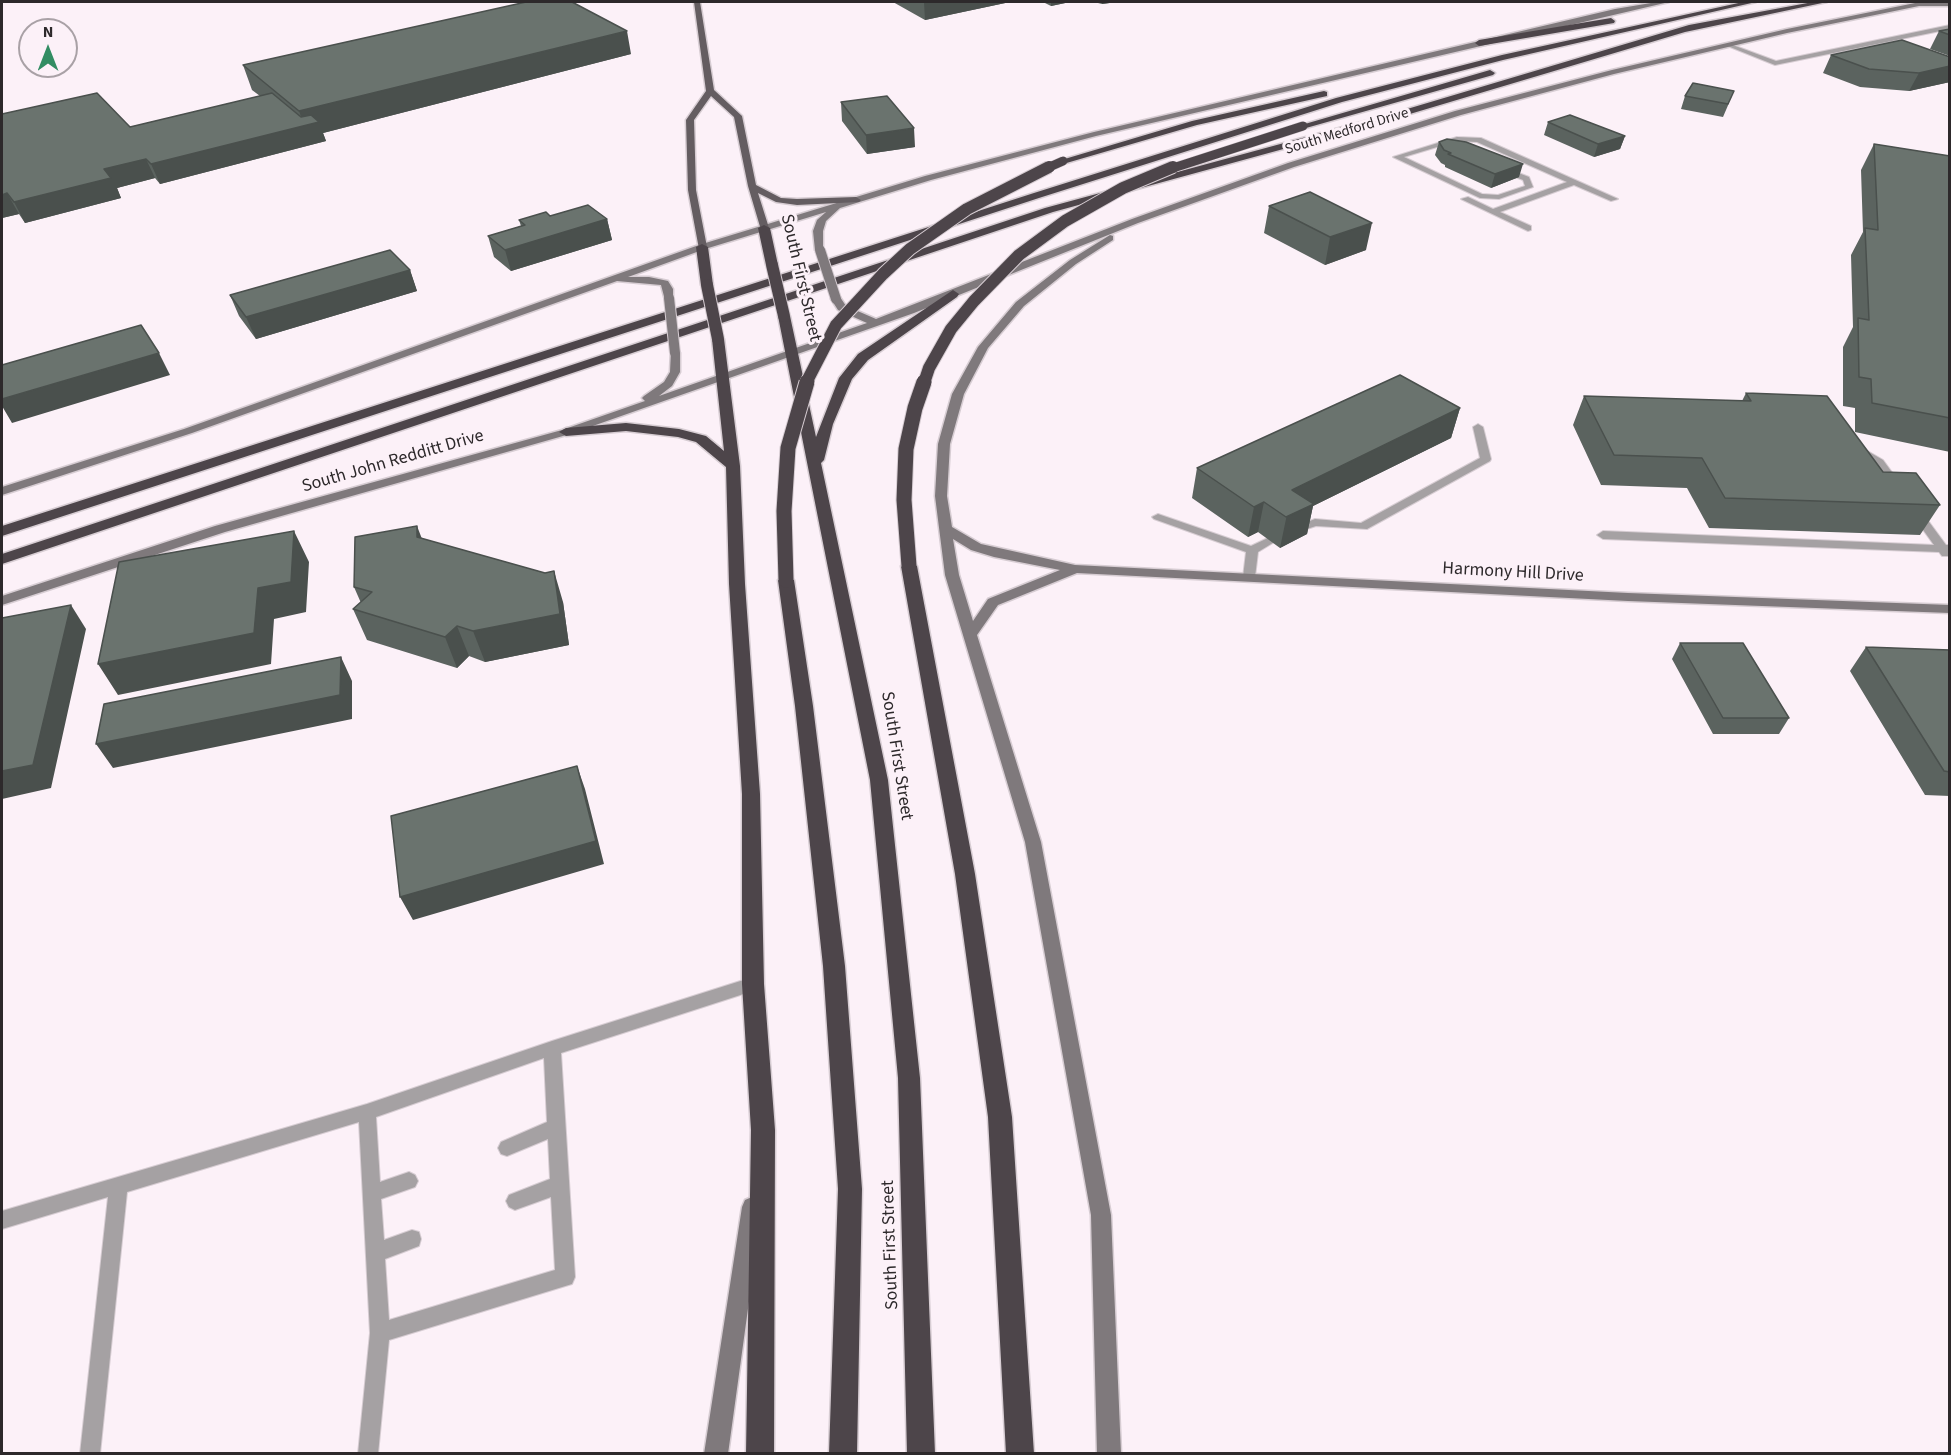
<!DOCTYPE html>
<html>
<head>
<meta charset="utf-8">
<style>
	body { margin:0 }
	#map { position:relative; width:1951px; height:1455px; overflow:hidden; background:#fcf1f8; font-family:"Source Sans 3",sans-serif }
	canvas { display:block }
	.frame { position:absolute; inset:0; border:3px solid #2d292b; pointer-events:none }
	.north { position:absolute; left:18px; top:18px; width:60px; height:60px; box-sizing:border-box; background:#fcf1f8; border:2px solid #a9a1a6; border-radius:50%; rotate:0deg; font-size:16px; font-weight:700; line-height:24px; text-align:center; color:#2d292b }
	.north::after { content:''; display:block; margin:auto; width:21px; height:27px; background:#328d63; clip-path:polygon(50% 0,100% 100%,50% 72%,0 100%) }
</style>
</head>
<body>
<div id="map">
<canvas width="1951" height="1455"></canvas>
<div class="frame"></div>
<div class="north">N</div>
</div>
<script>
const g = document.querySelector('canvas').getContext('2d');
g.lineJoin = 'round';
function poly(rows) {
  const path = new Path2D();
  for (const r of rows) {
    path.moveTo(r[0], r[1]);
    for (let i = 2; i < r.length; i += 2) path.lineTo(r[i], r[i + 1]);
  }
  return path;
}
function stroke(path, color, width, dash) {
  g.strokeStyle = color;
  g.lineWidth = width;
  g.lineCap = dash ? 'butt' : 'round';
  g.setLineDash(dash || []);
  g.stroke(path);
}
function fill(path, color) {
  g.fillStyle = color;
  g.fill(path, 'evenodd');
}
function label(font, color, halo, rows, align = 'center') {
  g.font = font + ' "Source Sans 3",sans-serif';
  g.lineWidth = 6;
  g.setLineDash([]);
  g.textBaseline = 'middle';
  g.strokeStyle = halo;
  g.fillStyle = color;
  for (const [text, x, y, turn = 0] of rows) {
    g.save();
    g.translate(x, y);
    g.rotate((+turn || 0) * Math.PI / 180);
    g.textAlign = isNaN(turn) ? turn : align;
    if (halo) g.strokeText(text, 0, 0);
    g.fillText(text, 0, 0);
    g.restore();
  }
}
const lane = poly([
	[1950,25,1950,29,1775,65,1725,45,1730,44,1776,61,1950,25],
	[1457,137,1481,138,1618,199,1611,201,1574,185,1500,212,1531,226,1531,230,1528,231,1461,199,1468,197,1493,209,1567,182,1477,142,1457,141,1404,157,1482,194,1498,195,1525,186,1523,180,1500,171,1499,169,1503,167,1529,177,1533,187,1499,199,1480,198,1393,157,1457,137],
	[1478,424,1483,427,1491,459,1490,461,1367,529,1316,526,1298,532,1292,528,1315,519,1361,523,1480,458,1473,427,1478,424],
	[1859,446,1883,460,1902,486,1900,488,1892,488,1875,464,1855,451,1855,447,1859,446],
	[1917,510,1921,511,1946,545,1950,545,1950,556,1942,556,1939,552,1603,539,1597,535,1603,531,1934,545,1911,513,1917,510],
	[1158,514,1251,546,1270,537,1276,541,1258,552,1255,577,1249,581,1243,577,1246,552,1154,519,1152,517,1158,514],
	[753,977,759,979,761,984,759,989,561,1053,575,1277,572,1284,389,1340,378,1454,358,1454,370,1333,359,1122,127,1192,100,1454,80,1454,108,1197,2,1229,2,1211,367,1104,552,1041,753,977],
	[544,1058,547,1122,501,1142,498,1148,501,1154,507,1156,548,1139,550,1179,509,1195,506,1201,509,1207,515,1210,551,1197,555,1270,389,1320,385,1259,419,1246,421,1239,419,1232,412,1230,384,1240,381,1199,415,1187,418,1181,415,1175,409,1172,380,1182,376,1117,544,1058]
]);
const secondary = poly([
	[1657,2,1669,2,1096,136,931,180,840,208,826,221,823,231,823,252,815,250,813,231,817,220,826,212,705,249,628,277,649,277,668,281,673,289,673,300,665,300,661,285,617,281,192,433,2,495,2,487,184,429,699,245,925,176,1094,132,1615,9,1657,2],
	[1920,2,1950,2,1950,6,1919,6,1787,33,1614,74,1461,115,1294,167,1138,223,914,313,570,434,225,532,2,605,2,596,215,526,562,430,645,401,642,398,644,396,664,382,670,372,671,351,679,351,680,353,680,372,672,386,659,396,867,323,838,310,831,299,832,297,840,297,846,306,876,319,1132,219,1288,163,1455,111,1612,70,1787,29,1920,2],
	[1110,235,1113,236,1113,240,1076,264,1024,306,988,348,964,394,950,444,947,496,952,527,981,544,1075,565,1628,593,1950,605,1950,613,1628,601,1077,573,998,605,977,635,1041,842,1111,1215,1121,1454,1097,1454,1091,1215,1025,842,945,575,935,496,938,444,952,394,978,347,1016,302,1070,260,1110,235],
	[953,539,971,550,994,557,1060,570,988,599,973,621,959,575,953,539],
	[752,1197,759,1200,762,1207,728,1454,704,1454,742,1207,745,1200,752,1197]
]);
const primary = poly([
	[694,2,700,2,714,90,742,116,756,185,781,198,797,199,856,197,861,200,859,202,797,205,776,202,758,193,769,228,761,230,748,186,734,117,711,96,694,120,696,190,707,247,699,249,688,190,686,120,706,91,694,2]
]);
const highway = poly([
	[1743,2,1756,2,1503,60,1342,102,1042,197,2,536,2,526,1034,193,1336,98,1502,55,1743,2],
	[1813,2,1827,2,1685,32,1393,119,1053,212,2,564,2,554,1045,208,1387,115,1689,25,1813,2],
	[1611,18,1615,21,1614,23,1479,46,1475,43,1479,40,1611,18],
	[1490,70,1495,73,1493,75,1306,128,1298,126,1490,70],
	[1324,91,1327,92,1327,96,1197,125,1063,164,1058,161,1192,121,1324,91],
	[764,225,770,228,778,265,772,269,766,265,758,228,764,225],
	[702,244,708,247,713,285,707,289,701,285,696,247,702,244],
	[953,290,959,294,957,297,868,360,852,379,833,424,824,460,821,463,888,780,920,1078,935,1454,907,1454,898,1078,870,780,778,316,784,312,790,316,816,437,839,378,858,354,953,290],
	[718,335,724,339,740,466,745,584,760,794,764,984,775,1130,774,1454,746,1454,751,1130,742,984,742,794,729,584,726,467,696,442,678,437,626,431,566,436,559,432,566,428,626,423,679,429,706,436,724,451,712,339,718,335],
	[909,561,917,566,975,874,1012,1117,1034,1454,1006,1454,988,1117,955,874,901,566,909,561],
	[786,575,794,580,813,706,845,966,862,1189,857,1454,829,1454,838,1189,823,966,795,706,778,580,786,575]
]);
const secondaryBridge = poly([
	[820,250,836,299],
	[669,298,675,353]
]);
const highwayBridgeFar2 = poly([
	[1045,169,1063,161],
	[1170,169,1303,126]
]);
const highwayBridgeFar1 = poly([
	[772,265,784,316],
	[707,285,718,339],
	[806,383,836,325,883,274,910,249,967,209,1049,167],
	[924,383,929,368,951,329,974,301,1019,255,1065,221,1123,188,1173,167]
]);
const highwayBridge = poly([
	[909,566,904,500,906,449,915,408,924,382],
	[786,580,784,511,788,448,807,382]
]);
const wall = poly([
	[893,2,1010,2,925,20],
	[1043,2,1070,2,1051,6],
	[1094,2,1117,2,1102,4],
	[1950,29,1950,56,1930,49,1939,31],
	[631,54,323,133,326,141,160,184,155,178,117,188,121,198,25,223,19,214,2,218,2,114,130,127,260,96,252,90,243,65],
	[1831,55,1950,57,1950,82,1909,91,1860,87,1823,73],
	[1685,96,1729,103,1723,117,1681,109],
	[841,102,915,147,867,154,842,121],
	[1548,122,1625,136,1620,149,1594,157,1544,135],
	[1439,142,1519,177,1491,188,1445,167,1445,165,1441,163,1435,155],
	[1874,144,1950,156,1950,452,1855,432,1855,408,1843,406,1843,347,1853,327,1851,255,1863,232,1861,170],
	[1269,206,1366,250,1325,265,1264,233],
	[550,216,607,219,612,240,511,271,494,257,488,236,521,226,519,220],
	[410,270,417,291,256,339,239,316,230,295],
	[1746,393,1940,505,1920,535,1709,528,1687,488,1601,485,1573,425,1584,396,1742,401],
	[1460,408,1451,438,1313,506,1307,534,1280,548,1258,532,1248,537,1192,498,1197,468],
	[422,538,563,602,569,645,485,662,469,656,457,668,367,640,353,609,361,603,354,587],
	[1680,643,1789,718,1779,734,1713,734,1672,659],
	[1866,647,1950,650,1950,796,1925,795,1850,671]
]);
const shadedWall = poly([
	[924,2,1010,2,925,20],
	[1051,2,1070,2,1051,6],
	[1102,2,1117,2,1102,4],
	[627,31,631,54,323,133,326,141,160,184,151,164,304,125,299,111],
	[1950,66,1950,82,1909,91,1919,73],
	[914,128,915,147,867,154,866,135],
	[1625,136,1620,149,1594,157,1598,144],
	[146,159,155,178,117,188,121,198,25,223,14,202,104,169],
	[1523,164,1519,177,1491,188,1495,174],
	[7,193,19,214,2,218,2,195],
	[607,219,612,240,511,271,505,250],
	[1372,223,1366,250,1325,265,1330,237],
	[410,270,417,291,256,339,246,317],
	[159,353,170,375,12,423,2,406,2,399],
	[1460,408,1451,438,1313,506,1307,534,1280,548,1292,490],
	[1264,502,1258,532,1248,537,1254,507],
	[417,526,429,557,417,537],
	[294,531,309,562,306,612,274,619,271,664,118,695,98,664,258,588],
	[554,571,563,602,569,645,485,662,473,631],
	[71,605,86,629,51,788,2,799,2,771],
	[457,626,469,656,457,668,445,637],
	[341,657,352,681,352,719,113,768,96,744],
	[577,766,585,789,604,864,413,920,400,897]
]);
const building = poly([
	[526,2,572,2,627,31,299,111,243,65,526,2],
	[1950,29,1950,35,1939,31,1950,29],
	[1902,40,1950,57,1950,66,1919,73,1869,69,1831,55,1902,40],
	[1693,83,1734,91,1728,104,1685,96,1693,83],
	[97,93,130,127,272,93,301,117,311,115,319,122,151,164,146,159,104,169,111,178,14,202,7,193,2,195,2,114,97,93],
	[887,96,914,128,866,135,841,102,887,96],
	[1570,115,1625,136,1598,144,1548,122,1570,115],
	[1447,139,1466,142,1523,164,1495,174,1448,154,1451,153,1444,150,1439,142,1447,139],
	[1874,144,1950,156,1950,418,1872,403,1871,379,1859,377,1858,318,1869,320,1865,228,1878,230,1874,144],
	[1310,192,1372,223,1330,237,1269,206,1310,192],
	[588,205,607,219,505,250,488,236,525,225,519,220,546,212,550,216,588,205],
	[390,250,410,270,246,317,230,295,390,250],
	[141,325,159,353,2,399,2,365,141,325],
	[1400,375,1460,408,1292,490,1314,504,1286,517,1264,502,1254,507,1197,468,1400,375],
	[1746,393,1827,396,1883,472,1916,473,1940,505,1725,498,1702,458,1614,455,1584,396,1751,401,1746,393],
	[417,526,417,537,545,573,554,571,560,614,473,631,457,626,445,637,353,609,372,592,354,587,355,537,417,526],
	[294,531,291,582,258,588,254,633,98,664,119,562,294,531],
	[71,605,33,765,2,771,2,618,71,605],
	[1680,643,1743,643,1789,718,1723,718,1680,643],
	[1866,647,1950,650,1950,772,1944,771,1866,647],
	[341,657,340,695,96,744,104,704,341,657],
	[577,766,596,841,400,897,391,816,577,766]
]);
const farStreetnames = [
	["South Medford Drive",1347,132,-17]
];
const streetNames = [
	["South First Street",800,278,77],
	["South John Redditt Drive",393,462,-16],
	["Harmony Hill Drive",1513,573,3],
	["South First Street",896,756,81],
	["South First Street",891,1245,-92]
];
stroke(lane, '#d7cdd3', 2);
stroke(secondary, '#d7cdd3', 3);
stroke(primary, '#d7cdd3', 3);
stroke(highway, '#d7cdd3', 3);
fill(lane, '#a5a1a3');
fill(secondary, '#7f797c');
fill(primary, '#645d61');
fill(highway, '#4d454a');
stroke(secondaryBridge, '#d7cdd3', 12, []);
stroke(highwayBridgeFar2, '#d7cdd3', 10, []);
stroke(highwayBridgeFar1, '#d7cdd3', 14, []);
stroke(highwayBridge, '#d7cdd3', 17, []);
stroke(secondaryBridge, '#7f797c', 10);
stroke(highwayBridgeFar2, '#4d454a', 9);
stroke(highwayBridgeFar1, '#4d454a', 12);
stroke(highwayBridge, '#4d454a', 15);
fill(wall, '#5b635f');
fill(shadedWall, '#4a504d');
fill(building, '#6a736e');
stroke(building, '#4a504d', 1.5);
label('15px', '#2d292b', '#fcf1f8', farStreetnames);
label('18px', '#2d292b', '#fcf1f8', streetNames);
</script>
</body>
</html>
